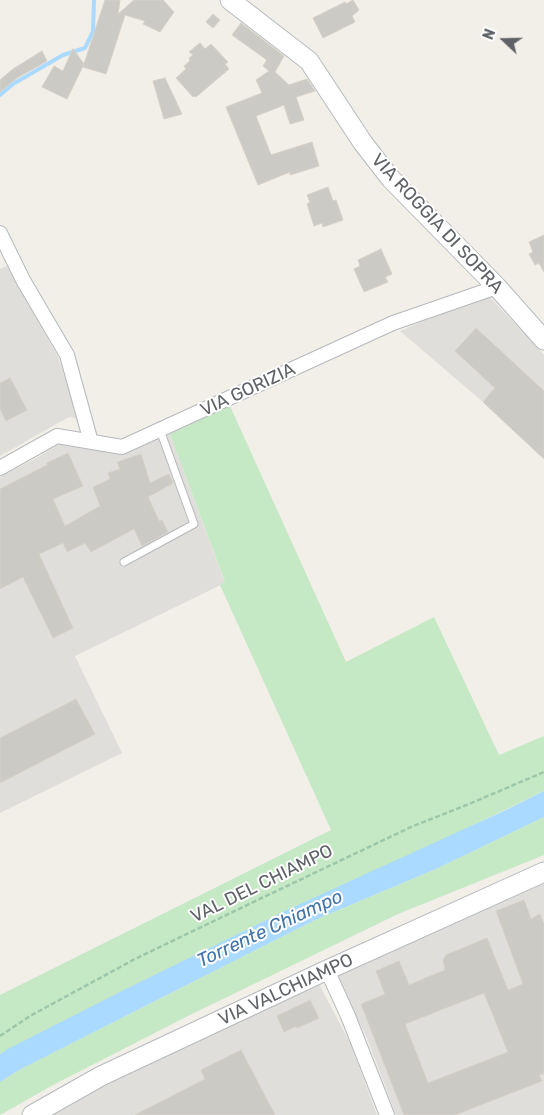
<!DOCTYPE html>
<html>
<head>
<meta charset="utf-8">
<style>
	body { margin:0 }
	#map { position:relative; width:544px; height:1115px; overflow:hidden; background:#f1efe8; font-family:Rubik,sans-serif }
	canvas { display:block }
	.north { position:absolute; left:479px; top:15px; width:50px; height:50px; -webkit-text-stroke:4px #fff; paint-order:stroke; rotate:291deg; font-size:14px; font-weight:700; line-height:20px; text-align:center; color:#5f6368 }
	.north::after { content:''; display:block; margin:auto; width:18px; height:22px; background:#5f6368; clip-path:polygon(50% 0,100% 100%,50% 72%,0 100%) }
</style>
</head>
<body>
<div id="map">
<canvas width="544" height="1115"></canvas>
<div class="north">N</div>
</div>
<script>
const g = document.querySelector('canvas').getContext('2d');
g.lineJoin = 'round';
function fill(path, color) {
  g.fillStyle = color;
  g.fill(path, 'evenodd');
}
function poly(rows) {
  const path = new Path2D();
  for (const r of rows) {
    path.moveTo(r[0], r[1]);
    for (let i = 2; i < r.length; i += 2) path.lineTo(r[i], r[i + 1]);
  }
  return path;
}
function stroke(path, color, width, dash) {
  g.strokeStyle = color;
  g.lineWidth = width;
  g.lineCap = dash ? 'butt' : 'round';
  g.setLineDash(dash || []);
  g.stroke(path);
}
function label(font, color, halo, rows, align = 'center') {
  g.font = font + ' Rubik,sans-serif';
  g.lineWidth = 4;
  g.setLineDash([]);
  g.textBaseline = 'middle';
  g.strokeStyle = halo;
  g.fillStyle = color;
  for (const [text, x, y, turn = 0] of rows) {
    g.save();
    g.translate(x, y);
    g.rotate((+turn || 0) * Math.PI / 180);
    g.textAlign = isNaN(turn) ? turn : align;
    if (halo) g.strokeText(text, 0, 0);
    g.fillText(text, 0, 0);
    g.restore();
  }
}
const industrial = poly([
	[7,266,58,357,80,420,71,417,67,418,0,456,0,269],
	[487,294,544,355,544,459,483,402,400,331],
	[170,434,225,583,75,656,122,753,0,813,0,477,35,459,72,436,136,446],
	[544,878,544,1115,396,1115,367,1038,333,970],
	[316,978,351,1045,377,1115,45,1115]
]);
const green = poly([
	[230,406,346,662,434,617,499,755,544,736,544,791,0,1054,0,995,331,830,220,585,225,582,170,434],
	[544,817,544,855,398,914,188,1016,53,1085,0,1115,0,1082,19,1070,315,920,438,868]
]);
const water = poly([
	[544,791,544,817,438,868,315,920,19,1070,0,1082,0,1054,8,1049,126,989,287,910,506,810]
]);
const stream = poly([
	[0,95,13,84,63,55,85,48,93,31,94,0]
]);
const building = poly([
	[105,0,120,0,118,14,134,0,163,0,174,12,160,32,143,24,145,21,125,15,106,74,83,67,105,0],
	[353,0,359,10,352,16,355,22,323,38,313,18,345,2,346,4,353,0],
	[213,14,220,20,213,28,206,22,213,14],
	[241,23,284,56,275,72,289,85,307,79,315,91,296,97,304,120,290,124,284,105,256,116,271,155,312,142,319,166,290,175,290,172,258,185,226,107,262,93,256,80,269,71,263,66,267,60,232,35,241,23],
	[200,43,205,49,211,44,228,62,225,64,229,69,196,97,194,96,193,97,176,78,186,69,184,66,190,61,189,58,193,55,189,52,200,43],
	[73,49,84,64,67,99,42,87,54,66,63,71,73,49],
	[42,51,47,61,17,78,0,92,0,80,13,69,42,51],
	[165,78,182,114,164,119,153,81,165,78],
	[328,187,333,201,336,200,343,220,323,227,322,223,314,226,307,204,310,202,307,195,328,187],
	[544,235,544,272,539,263,535,265,529,254,533,252,529,242,544,235],
	[381,249,392,274,385,277,388,282,364,292,354,269,360,266,358,260,381,249],
	[476,328,544,391,544,459,483,402,495,388,455,351,476,328],
	[10,378,27,410,6,421,0,409,0,383,10,378],
	[68,453,83,486,53,499,65,526,100,506,93,487,110,479,108,473,120,469,117,462,141,454,150,483,169,474,173,483,148,497,159,521,162,520,168,532,144,545,142,546,134,529,91,552,85,543,67,552,63,543,39,554,73,628,53,638,23,577,0,589,0,489,47,465,47,463,68,453],
	[76,699,95,734,0,783,0,738,76,699],
	[524,900,531,919,540,914,544,924,544,1074,539,1075,542,1081,455,1115,404,1115,361,1004,385,994,376,971,399,961,409,985,445,970,443,960,446,955,487,938,508,990,523,984,496,911,524,900],
	[484,993,508,1052,428,1083,405,1024,484,993],
	[310,1000,319,1018,297,1028,296,1026,284,1032,277,1016,310,1000],
	[241,1050,275,1115,135,1115,205,1079,201,1070,241,1050]
]);
const path = poly([
	[0,1036,30,1016,135,959,245,906,411,827,469,804,544,772]
]);
const lane = poly([
	[124,562,194,524,160,430]
]);
const street = poly([
	[0,233,23,280,67,355,91,442],
	[0,468,57,436,122,447,393,323,497,287],
	[327,970,348,1016,387,1115]
]);
const secondary = poly([
	[230,0,309,61,363,143,391,179,497,287,544,340],
	[32,1115,101,1076,327,970,544,872]
]);
const streetNames = [
	["VIA ROGGIA DI SOPRA",437,224,47],
	["VIA GORIZIA",248,390,-25],
	["VAL DEL CHIAMPO",262,884,-26],
	["VIA VALCHIAMPO",286,990,-25]
];
const waterNames = [
	["Torrente Chiampo",270,929,-25]
];
fill(industrial, '#e0deda');
fill(green, '#c5e8c5');
fill(water, '#aadaff');
stroke(stream, '#aadaff', 4);
fill(building, '#cccac5');
stroke(building, '#d6d1c6', 1);
stroke(lane, '#b5b8bc', 9);
stroke(street, '#b5b8bc', 16);
stroke(secondary, '#b6babf', 21);
stroke(path, '#9cc7a9', 2.5, [5, 2.5]);
stroke(lane, '#fff', 7);
stroke(street, '#fff', 14);
stroke(secondary, '#fff', 19);
label('18px', '#5f6368', '#fff', streetNames);
label('italic 19px', '#4174aa', '#fff', waterNames);
</script>
</body>
</html>
